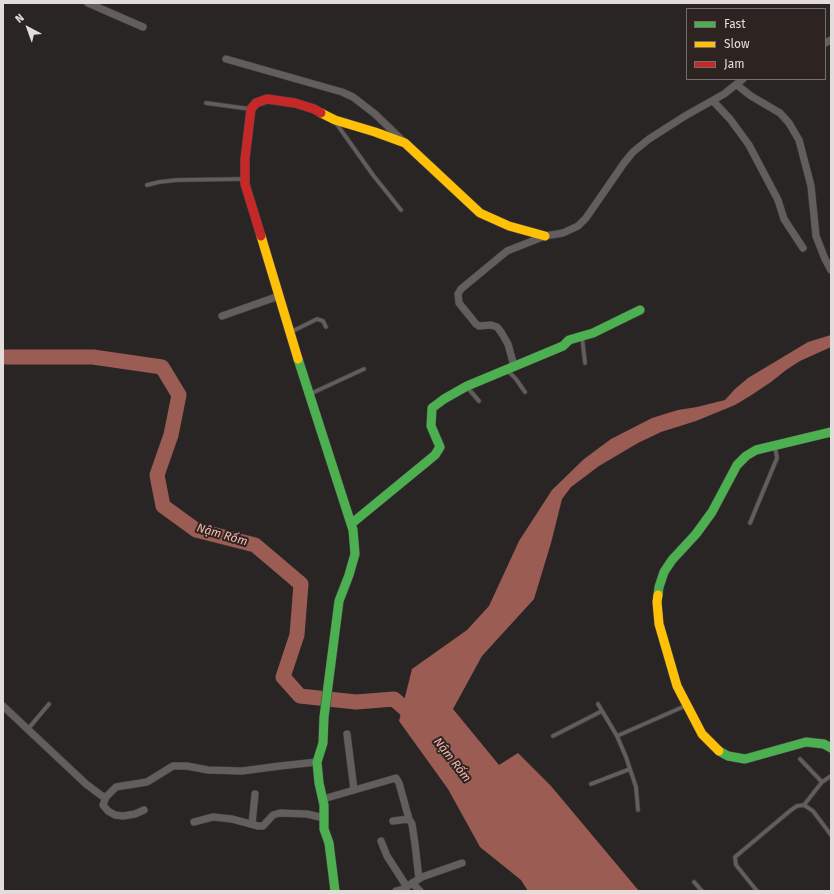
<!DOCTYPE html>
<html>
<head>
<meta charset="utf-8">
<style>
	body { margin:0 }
	#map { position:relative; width:834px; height:894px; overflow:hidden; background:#2a2525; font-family:"Fira Sans",sans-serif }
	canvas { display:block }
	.frame { position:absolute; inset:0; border:4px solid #e3dcdb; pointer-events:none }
	.legend { position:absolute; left:686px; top:8px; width:140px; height:72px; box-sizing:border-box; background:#2d2422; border:1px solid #766e6c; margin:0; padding:5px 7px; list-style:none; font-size:12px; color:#e3dcdb }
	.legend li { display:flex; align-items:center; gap:8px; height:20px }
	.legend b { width:20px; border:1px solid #766e6c }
	.north { position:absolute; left:8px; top:8px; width:40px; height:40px; -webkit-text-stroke:3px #2d2422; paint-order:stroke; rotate:319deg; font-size:11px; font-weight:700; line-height:16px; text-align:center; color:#e3dcdb }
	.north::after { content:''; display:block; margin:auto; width:14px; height:18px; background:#e3dcdb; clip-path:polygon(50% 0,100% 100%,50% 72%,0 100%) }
</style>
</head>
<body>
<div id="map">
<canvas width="834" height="894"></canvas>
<div class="frame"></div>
<ul class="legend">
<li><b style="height:5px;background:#4caf50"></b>Fast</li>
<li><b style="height:5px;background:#ffc107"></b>Slow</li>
<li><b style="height:5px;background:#c62828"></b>Jam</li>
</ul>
<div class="north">N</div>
</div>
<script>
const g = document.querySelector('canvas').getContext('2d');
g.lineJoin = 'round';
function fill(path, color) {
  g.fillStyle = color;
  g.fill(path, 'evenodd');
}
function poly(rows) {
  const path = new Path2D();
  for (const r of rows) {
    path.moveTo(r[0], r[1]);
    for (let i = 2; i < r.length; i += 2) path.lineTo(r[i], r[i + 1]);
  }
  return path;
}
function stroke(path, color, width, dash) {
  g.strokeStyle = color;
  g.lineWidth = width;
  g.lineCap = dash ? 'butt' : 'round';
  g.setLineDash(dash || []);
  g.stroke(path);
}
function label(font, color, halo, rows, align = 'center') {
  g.font = font + ' "Fira Sans",sans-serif';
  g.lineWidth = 4;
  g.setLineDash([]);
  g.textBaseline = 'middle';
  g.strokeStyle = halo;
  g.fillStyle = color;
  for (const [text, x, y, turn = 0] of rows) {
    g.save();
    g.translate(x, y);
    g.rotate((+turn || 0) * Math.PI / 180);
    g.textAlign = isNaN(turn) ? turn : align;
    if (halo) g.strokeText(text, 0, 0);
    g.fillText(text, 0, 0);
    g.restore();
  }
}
const water = poly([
	[831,335,831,347,800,361,786,370,771,382,750,396,735,405,696,421,661,432,638,443,599,466,571,487,562,499,551,543,534,599,482,656,453,709,499,765,518,753,551,786,639,891,528,891,521,880,480,847,448,789,399,721,412,669,467,630,489,606,519,541,552,490,584,459,611,439,652,418,678,410,697,407,725,400,735,389,748,378,808,342]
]);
const river = poly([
	[3,357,93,357,162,367,179,395,171,435,157,475,163,506,196,530,255,545,301,584,297,635,283,677,300,696,356,702,394,699,418,720]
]);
const lane = poly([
	[206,103,250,109],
	[336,123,373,175,401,210],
	[147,185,159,182,177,180,244,179],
	[291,332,317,319,323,321,326,327],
	[582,336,585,363],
	[507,370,516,379,525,392],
	[467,387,479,401],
	[310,394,364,369],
	[750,523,777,458,775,447],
	[598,704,617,736,626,757,636,787,638,810],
	[28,729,49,704],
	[553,736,602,711],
	[617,736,685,706],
	[800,759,822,782],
	[591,784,630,769],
	[804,805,822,782,831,776],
	[694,882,702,891],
	[757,891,736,865,735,857,791,810,797,806,804,805,813,811,831,835]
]);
const street = poly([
	[88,3,143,27],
	[825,43,831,40],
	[226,59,342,92,353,97,375,114,404,142],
	[737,85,751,96,780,113,789,123,799,140,811,186,816,236,825,259,831,270],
	[713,101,730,119,749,145,778,200,784,219,803,248],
	[222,316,279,296],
	[514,366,508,344,501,332,497,327,491,325,479,326,476,324,459,303,458,294,461,289,507,251,545,236,563,233,578,226,586,218,624,163,633,152,649,139,685,116,724,94,743,79],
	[3,706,86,784,102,796,106,797,116,787,147,782,173,766,187,766,208,770,242,771,280,766,317,762],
	[347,734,354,790],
	[106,797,103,805,108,811,115,815,123,816,135,814,144,810],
	[323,799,396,778,399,783,409,819],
	[393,821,409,819,412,824,415,844,419,879],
	[194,822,213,817,232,819,258,826,263,826,273,815,280,813,307,814,324,818],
	[252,824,255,794],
	[381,841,387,856,407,887],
	[412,883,420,891],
	[396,891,403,889,422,877,462,863]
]);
const fast = poly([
	[298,359,353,530,355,554,349,575,339,601,324,717,323,743,317,762,319,783,324,805,324,829,329,843,335,891],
	[351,524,435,455,440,447,431,426,432,408,444,399,467,386,563,346,569,340,593,333,640,310],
	[658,595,659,587,664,572,672,560,696,534,712,512,737,465,746,456,756,450,831,432],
	[719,751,728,756,745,759,806,742,824,744,831,748]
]);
const slow = poly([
	[321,113,335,120,375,132,405,143,480,213,509,226,545,236],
	[261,236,298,359],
	[658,595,657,602,659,624,677,686,702,734,719,751]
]);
const jam = poly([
	[261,236,245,184,245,159,251,109,256,103,267,99,295,103,314,109,321,113]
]);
const waterNames = [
	["Nậm Rốm",222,535,16],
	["Nậm Rốm",452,760,52]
];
fill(water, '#9b5c54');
stroke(river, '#9b5c54', 15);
stroke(lane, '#454040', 5);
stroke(street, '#454040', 8);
stroke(fast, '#454040', 10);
stroke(slow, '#454040', 10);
stroke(jam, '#454040', 10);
stroke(lane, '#625e5d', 3.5);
stroke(street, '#625e5d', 7);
stroke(fast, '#4caf50', 9);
stroke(slow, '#ffc107', 9);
stroke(jam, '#c62828', 9);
label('italic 12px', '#f6b9b1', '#2d2422', waterNames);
</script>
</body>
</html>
